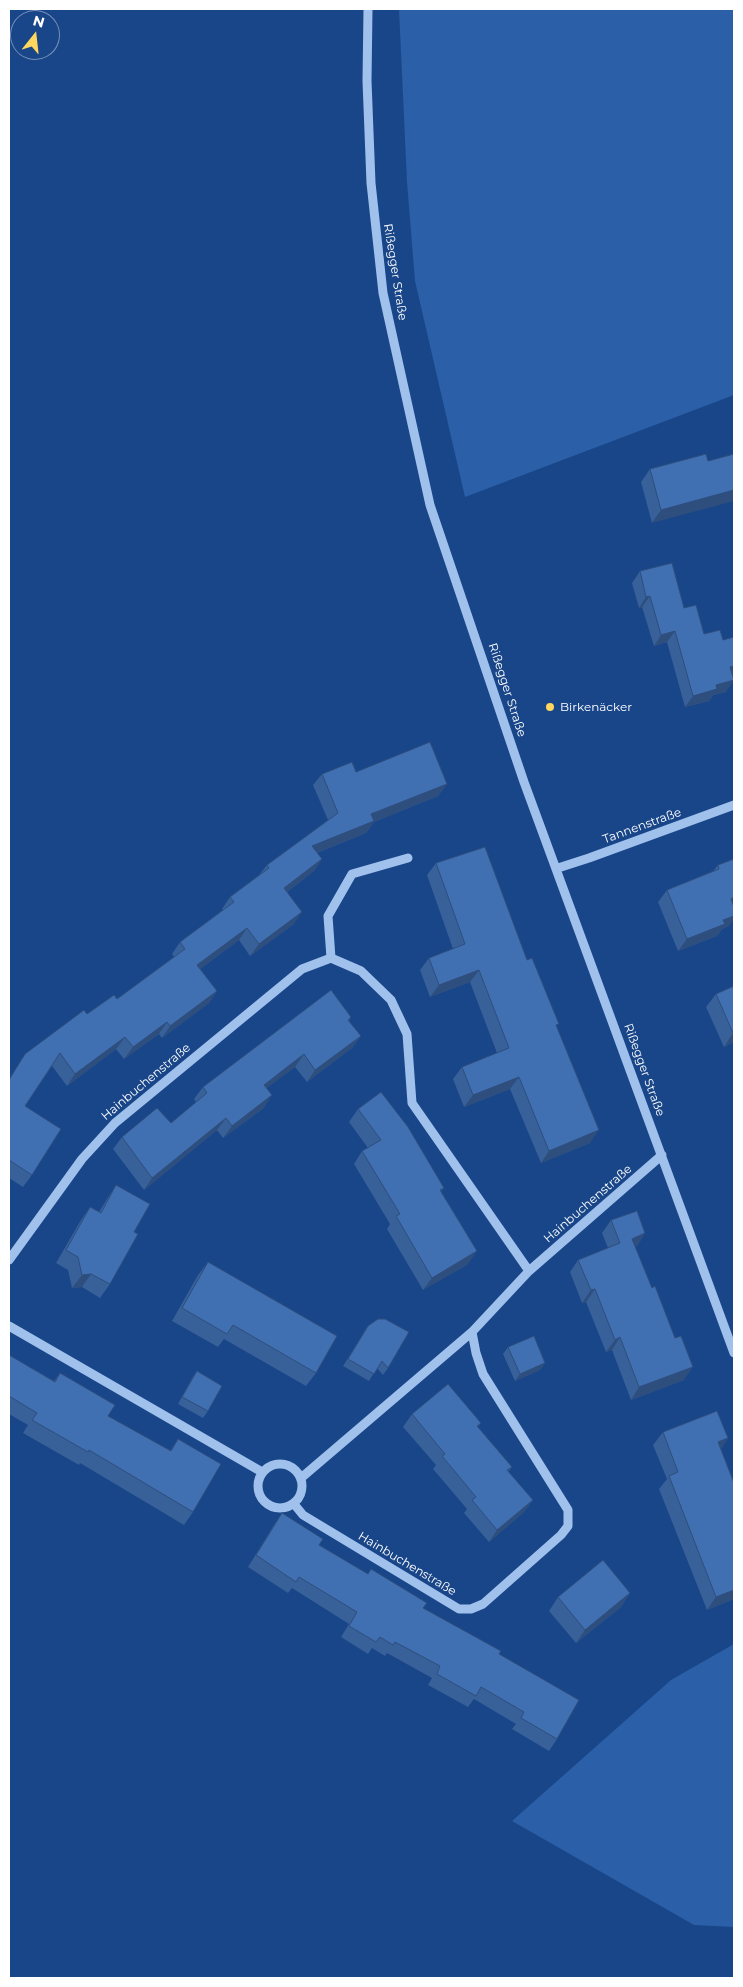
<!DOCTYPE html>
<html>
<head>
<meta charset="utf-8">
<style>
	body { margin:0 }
	#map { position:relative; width:743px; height:1987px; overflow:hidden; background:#194689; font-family:Montserrat,sans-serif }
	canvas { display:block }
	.frame { position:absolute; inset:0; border:10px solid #fff; pointer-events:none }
	.north { position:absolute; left:10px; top:10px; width:50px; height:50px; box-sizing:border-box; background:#194689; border:1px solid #7590b8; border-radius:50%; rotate:16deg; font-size:14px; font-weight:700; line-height:20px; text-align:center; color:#fff }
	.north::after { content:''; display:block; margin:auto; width:18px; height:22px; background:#ffd65e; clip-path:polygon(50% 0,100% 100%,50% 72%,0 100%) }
</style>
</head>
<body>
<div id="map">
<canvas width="743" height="1987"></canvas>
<div class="frame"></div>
<div class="north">N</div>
</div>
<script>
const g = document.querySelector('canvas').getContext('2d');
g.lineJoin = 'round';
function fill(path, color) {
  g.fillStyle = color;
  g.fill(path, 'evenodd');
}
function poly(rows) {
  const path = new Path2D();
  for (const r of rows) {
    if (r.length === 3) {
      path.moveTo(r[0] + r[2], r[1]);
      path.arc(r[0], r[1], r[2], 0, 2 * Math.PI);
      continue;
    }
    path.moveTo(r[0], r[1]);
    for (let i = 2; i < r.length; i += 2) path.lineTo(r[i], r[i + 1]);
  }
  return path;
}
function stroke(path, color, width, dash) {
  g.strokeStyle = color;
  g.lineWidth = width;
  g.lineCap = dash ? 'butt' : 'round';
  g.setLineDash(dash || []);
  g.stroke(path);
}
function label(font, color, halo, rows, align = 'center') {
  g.font = font + ' Montserrat,sans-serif';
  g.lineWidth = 5;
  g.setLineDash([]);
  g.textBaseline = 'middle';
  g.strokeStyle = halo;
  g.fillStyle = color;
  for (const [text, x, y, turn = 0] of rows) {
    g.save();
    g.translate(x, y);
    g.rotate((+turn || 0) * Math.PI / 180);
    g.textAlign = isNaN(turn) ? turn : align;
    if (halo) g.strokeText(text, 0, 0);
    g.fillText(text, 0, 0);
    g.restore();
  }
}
const green = poly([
	[399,9,734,9,734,395,465,497,415,281,407,182],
	[734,1644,734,1927,694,1925,512,1821,671,1680]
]);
const minor = poly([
	[368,9,367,81,371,183,383,293,430,505,524,782,734,1353],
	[558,868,589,858,734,805],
	[331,958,328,916,352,874,408,858],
	[9,1260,82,1159,115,1123,302,969,331,958,361,971,391,1000,407,1034,412,1103,529,1271],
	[9,1326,262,1472],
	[280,1486,22],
	[301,1478,472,1332,529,1271,662,1155],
	[294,1504,303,1515,459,1609,471,1609,483,1604,561,1535,568,1526,568,1510,483,1374,476,1353,472,1332]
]);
const wall = poly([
	[706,454,652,523,641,482,650,469],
	[640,571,684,608,704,634,723,640,734,637,734,675,733,675,726,692,713,695,709,701,685,707,667,642,654,646,642,607,639,608,632,583],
	[356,772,447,784,438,796,374,822,366,833,317,853,322,859,314,871,287,892,294,924,250,956,239,940,200,969,217,991,209,1003,162,1038,159,1034,124,1059,116,1049,67,1086,52,1066,25,1106,32,1175,23,1187,9,1178,9,1079,25,1054,87,1014,117,999,174,957,172,954,180,942,223,910,222,909,230,897,259,875,267,865,328,820,313,785,322,774],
	[734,859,734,906,729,926,722,929,717,936,678,951,658,902,667,890,713,871,718,865],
	[436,863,527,960,556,1027,590,1143,541,1163,510,1089,464,1107,453,1079,462,1067,497,1053,470,982,430,997,420,970,429,958,453,949,427,875],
	[734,986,734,1042,724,1047,706,1007,716,994],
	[351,1017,349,1021,361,1036,352,1048,307,1082,295,1067,266,1088,264,1108,223,1138,217,1130,144,1190,113,1149,122,1137,171,1123,196,1102,194,1099,203,1087],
	[358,1109,444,1188,441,1191,468,1264,423,1290,387,1229,390,1224,354,1164,362,1151,368,1148,349,1122],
	[116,1185,134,1232,110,1284,100,1298,82,1287,72,1288,68,1270,56,1263,81,1220,90,1207,99,1212,107,1199],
	[611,1220,645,1233,637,1246,635,1246,684,1380,631,1400,612,1350,606,1352,586,1302,582,1303,570,1272,578,1260,608,1248,602,1233],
	[208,1262,316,1373,306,1386,224,1339,218,1347,172,1321,198,1275],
	[368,1326,388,1368,383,1375,377,1368,369,1381,343,1366],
	[508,1347,545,1363,540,1370,515,1381,503,1354],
	[9,1355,54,1381,60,1373,108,1416,170,1451,178,1439,193,1512,184,1525,80,1463,79,1465,23,1433,28,1425,9,1414],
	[197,1371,208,1411,203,1418,178,1404,192,1378],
	[412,1414,481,1423,478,1427,512,1467,508,1472,533,1500,524,1512,489,1542,464,1513,467,1509,433,1469,436,1465,403,1427],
	[663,1432,728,1438,721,1449,734,1483,734,1599,707,1610,659,1489,667,1479,653,1445],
	[282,1513,319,1545,499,1654,557,1739,549,1751,512,1729,516,1724,474,1699,468,1707,428,1685,432,1678,387,1653,385,1656,372,1648,368,1654,341,1637,349,1624,292,1588,288,1593,248,1567,274,1525],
	[630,1593,621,1607,576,1643,549,1611,558,1597]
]);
const shadedWall = poly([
	[734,490,734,501,652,523,661,510],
	[650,596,642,607,639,608,646,597],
	[675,631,667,642,654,646,661,635],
	[734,666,734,675,723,678,730,667],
	[734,680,726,692,713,695,709,701,685,707,693,696,716,685],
	[447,784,438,796,374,822,366,833,304,858,312,846,371,814],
	[322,859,314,871,276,900,284,888],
	[734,897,734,906,723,911,731,899],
	[302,912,294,924,250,956,259,944],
	[734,916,734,919,729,926,722,929,717,936,678,951,687,939,723,920],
	[247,928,239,940,189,977,197,965],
	[479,970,470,982,430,997,439,985],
	[217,991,209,1003,162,1038,170,1026],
	[167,1022,159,1034,124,1059,133,1047],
	[733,1033,734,1033,734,1042,724,1047],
	[361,1036,352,1048,307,1082,315,1070],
	[125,1037,116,1049,67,1086,75,1074],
	[304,1054,295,1067,255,1097,264,1085],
	[519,1077,510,1089,464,1107,473,1095],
	[272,1095,264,1108,223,1138,232,1126],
	[226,1118,217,1130,144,1190,152,1178],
	[599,1130,590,1143,541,1163,549,1151],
	[645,1233,637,1246,623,1252,632,1239],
	[477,1251,468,1264,423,1290,432,1278],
	[91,1274,82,1287,72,1288,82,1275],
	[595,1289,586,1302,582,1303,591,1290],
	[620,1337,612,1350,606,1352,615,1340],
	[545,1363,540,1370,515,1381,520,1374],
	[693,1367,684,1380,631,1400,639,1387],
	[728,1438,719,1452,718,1442],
	[533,1500,524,1512,489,1542,497,1530],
	[734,1590,734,1599,707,1610,716,1597],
	[630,1593,621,1607,576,1643,585,1630]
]);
const building = poly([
	[706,454,708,461,734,454,734,490,661,510,650,469,706,454],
	[672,563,684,608,696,605,704,634,720,630,723,640,734,637,734,666,730,667,734,680,716,685,717,689,693,696,675,631,661,635,650,596,646,597,640,571,672,563],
	[430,742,447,784,371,814,374,821,312,846,322,859,284,888,302,912,259,944,247,928,197,965,217,991,170,1026,167,1022,133,1047,125,1037,75,1074,60,1053,25,1106,61,1129,32,1175,9,1160,9,1080,25,1054,84,1010,87,1014,114,995,117,999,185,949,180,942,234,902,230,897,269,868,267,865,338,813,322,774,352,762,356,772,430,742],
	[485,847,527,960,532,958,559,1024,556,1025,599,1130,549,1151,519,1077,473,1095,462,1067,509,1048,479,970,439,985,429,958,465,944,436,863,485,847],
	[734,859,734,897,731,899,734,907,734,916,723,920,725,924,687,939,667,890,719,869,718,865,734,859],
	[734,986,734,1033,733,1033,716,994,734,986],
	[331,990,351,1017,348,1020,361,1036,315,1070,304,1054,264,1085,272,1095,232,1126,226,1118,152,1178,122,1137,157,1108,171,1123,207,1093,203,1087,331,990],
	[381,1092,408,1127,444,1188,440,1190,477,1251,432,1278,396,1216,400,1214,362,1151,381,1140,358,1109,381,1092],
	[116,1185,150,1204,134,1232,138,1234,110,1284,91,1274,82,1275,78,1257,66,1250,90,1207,101,1213,116,1185],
	[637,1211,645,1233,632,1239,652,1288,655,1286,675,1338,681,1336,693,1367,639,1387,620,1337,615,1340,595,1289,591,1290,578,1260,620,1243,611,1220,637,1211],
	[208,1262,337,1336,316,1373,233,1325,227,1334,182,1308,208,1262],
	[378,1319,385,1319,409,1332,388,1368,382,1361,374,1374,348,1359,368,1326,378,1319],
	[534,1336,545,1363,520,1374,508,1347,534,1336],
	[9,1355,55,1382,60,1373,115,1405,108,1416,171,1451,178,1439,221,1464,193,1512,89,1450,88,1452,32,1420,37,1413,9,1396,9,1355],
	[197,1371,222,1386,208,1411,182,1397,197,1371],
	[448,1384,481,1423,477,1426,512,1467,507,1470,533,1500,497,1530,472,1500,476,1497,442,1456,445,1454,412,1414,448,1384],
	[717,1411,728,1438,718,1442,734,1483,734,1590,716,1597,669,1476,678,1472,663,1432,717,1411],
	[282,1513,323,1539,319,1545,368,1574,371,1569,427,1603,423,1608,501,1651,499,1654,579,1700,557,1739,521,1718,524,1712,481,1687,476,1696,437,1674,440,1666,395,1642,393,1645,380,1637,376,1642,349,1626,357,1612,299,1577,296,1582,256,1555,282,1513],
	[603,1560,630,1593,585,1630,558,1597,603,1560]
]);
const markers = [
	[550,707,5,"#ffd65e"]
];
const streetNames = [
	["Rißegger Straße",395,272,81],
	["Rißegger Straße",507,690,72],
	["Tannenstraße",642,826,-20],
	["Rißegger Straße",644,1070,70],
	["Hainbuchenstraße",146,1082,-40],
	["Hainbuchenstraße",588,1204,-41],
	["Hainbuchenstraße",407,1564,31]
];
const poiNames = [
	["Birkenäcker",560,707]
];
fill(green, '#2b5fa8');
stroke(minor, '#a1c1ed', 9);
fill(wall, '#386099');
fill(shadedWall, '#2e4e7d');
fill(building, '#4170b2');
stroke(building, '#2e4e7d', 1);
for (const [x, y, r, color] of markers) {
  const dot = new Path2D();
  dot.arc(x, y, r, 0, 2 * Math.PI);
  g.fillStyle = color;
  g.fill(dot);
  stroke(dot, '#194689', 2);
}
label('12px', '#fff', '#194689', streetNames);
label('12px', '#fff', '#194689', poiNames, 'left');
</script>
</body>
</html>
